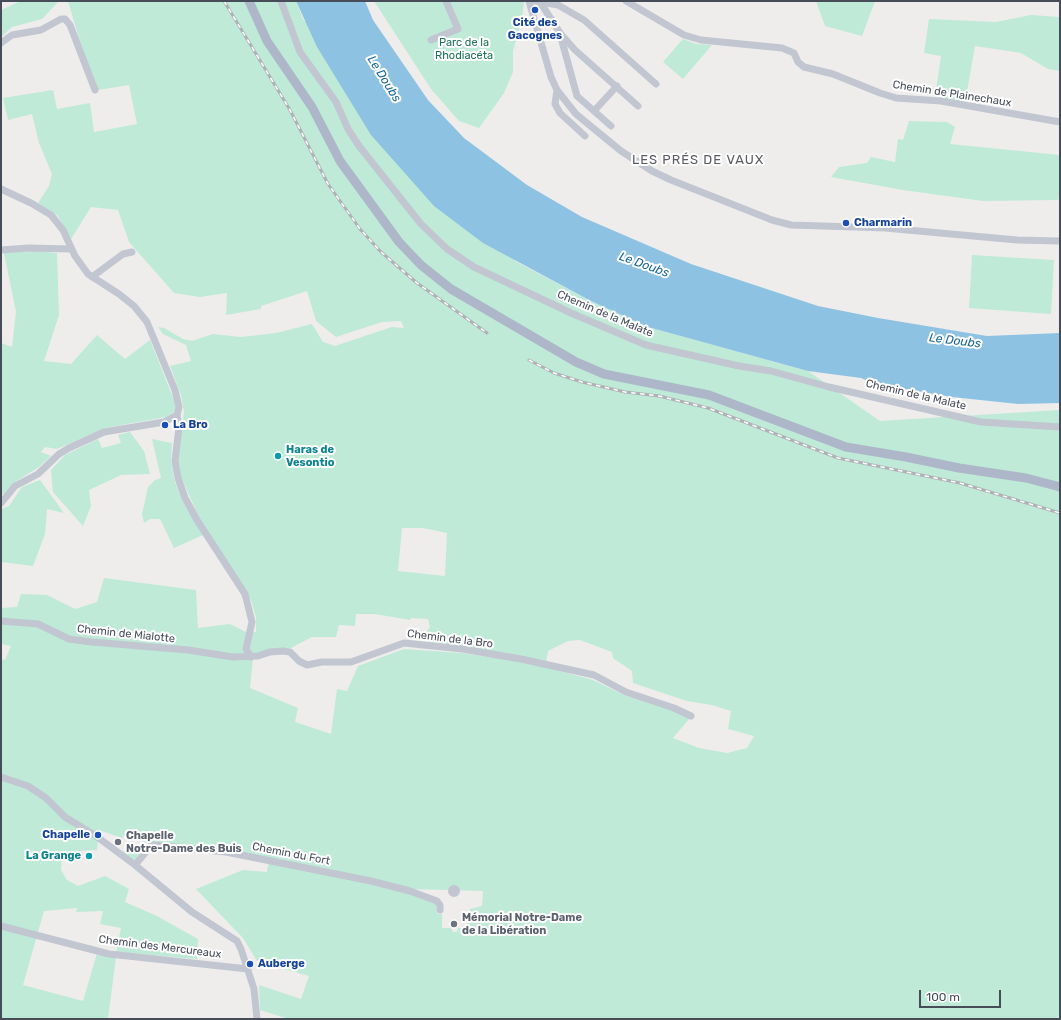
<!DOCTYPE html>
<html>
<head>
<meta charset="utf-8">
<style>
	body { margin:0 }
	#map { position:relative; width:1061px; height:1020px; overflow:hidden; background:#efedec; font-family:Rubik,sans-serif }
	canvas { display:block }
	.frame { position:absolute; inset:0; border:2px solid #464c58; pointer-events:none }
	.scale { position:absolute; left:919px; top:990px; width:82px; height:18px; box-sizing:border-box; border:2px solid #464c58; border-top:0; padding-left:5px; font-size:12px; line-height:14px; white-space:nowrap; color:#464c58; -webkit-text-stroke:3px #fff; paint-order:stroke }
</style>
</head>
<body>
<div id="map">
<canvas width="1061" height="1020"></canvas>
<div class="frame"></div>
<div class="scale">100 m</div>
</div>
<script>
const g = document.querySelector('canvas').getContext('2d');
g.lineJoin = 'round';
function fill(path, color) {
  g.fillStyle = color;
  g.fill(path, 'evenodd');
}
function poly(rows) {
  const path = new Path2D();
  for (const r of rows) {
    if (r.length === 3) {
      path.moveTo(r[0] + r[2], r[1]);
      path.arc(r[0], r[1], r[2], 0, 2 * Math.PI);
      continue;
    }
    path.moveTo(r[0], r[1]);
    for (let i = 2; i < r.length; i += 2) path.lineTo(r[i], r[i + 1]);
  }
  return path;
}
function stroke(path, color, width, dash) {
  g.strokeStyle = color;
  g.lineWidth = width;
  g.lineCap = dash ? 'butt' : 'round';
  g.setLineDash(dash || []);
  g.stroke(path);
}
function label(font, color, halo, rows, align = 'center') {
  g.font = font + ' Rubik,sans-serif';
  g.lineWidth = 4;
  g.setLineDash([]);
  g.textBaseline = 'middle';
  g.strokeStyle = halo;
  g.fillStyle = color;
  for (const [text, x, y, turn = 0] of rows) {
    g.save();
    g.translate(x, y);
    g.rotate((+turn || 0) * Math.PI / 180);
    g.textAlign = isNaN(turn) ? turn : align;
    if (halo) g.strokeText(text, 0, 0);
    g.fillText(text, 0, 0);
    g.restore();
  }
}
const green = poly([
	[21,1,59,1,42,19,12,27,1,37,1,10],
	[68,1,296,1,303,19,515,261,591,301,648,327,808,371,880,421,1060,410,1060,1019,289,1019,260,1010,259,985,301,999,309,976,257,961,243,938,196,889,243,870,267,872,269,859,227,848,177,847,147,843,131,837,123,836,122,838,99,830,97,850,62,852,61,870,67,880,78,886,105,876,129,889,125,902,157,916,198,939,197,959,116,952,121,928,100,924,103,911,76,912,77,908,44,911,23,985,83,1001,97,953,116,957,108,1019,1,1019,1,659,5,660,11,646,1,644,1,608,17,607,21,594,47,595,75,609,97,602,104,578,196,590,198,628,230,624,246,632,256,632,256,617,251,600,198,515,181,477,178,460,184,412,181,395,170,366,191,361,186,345,163,334,158,327,164,328,183,339,192,341,213,334,241,337,276,333,312,324,323,342,335,346,392,327,404,328,401,321,382,322,336,337,316,321,307,291,261,306,261,309,226,315,227,293,200,297,174,293,129,242,118,210,91,207,71,239,58,216,38,203,49,186,52,174,39,143,32,114,8,120,3,98,53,90,57,109,90,103,94,132,137,124,129,85,98,90,86,62],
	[402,528,423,528,447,533,445,576,398,571],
	[356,614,375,614,410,620,411,618,428,619,430,627,424,636,429,644,546,662,548,651,568,641,580,640,612,652,613,658,632,671,633,683,687,701,712,705,731,711,728,729,754,736,747,748,727,753,699,748,673,738,690,718,672,710,624,695,593,680,526,662,460,653,404,649,358,666,347,691,337,689,331,734,295,722,298,708,250,688,253,658,278,648,291,648,312,637,336,637,339,625,355,626],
	[411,889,483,891,482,906,470,909,469,915,467,915,467,928,458,928,457,932,453,932,451,928,442,928,442,914,437,914,436,904,410,894],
	[374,1,524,1,522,19,513,51,513,72,504,93,479,128,459,121,431,89],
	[816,1,875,1,862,36,825,26],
	[1031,15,1060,17,1060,71,1048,69,1021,53,975,46,965,103,935,97,941,56,924,53,929,19,996,22],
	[683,39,696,44,712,45,683,79,663,62],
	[909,121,947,122,955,127,950,144,1060,155,1060,194,1058,200,983,201,903,190,831,177,839,167,867,163,871,157,895,162,898,139,903,140],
	[36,251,57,253,59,315,44,361,71,364,97,335,125,359,150,340,176,405,174,412,166,417,105,428,57,449,45,447,41,452,51,456,39,467,15,482,1,496,1,343,12,347,16,312,4,253],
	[972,255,1054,260,1051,314,969,308],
	[130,432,144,451,150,474,121,475,89,490,91,506,83,526,53,492,51,470,65,455,98,439,102,448,121,443,118,435],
	[152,439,172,443,171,460,174,479,182,500,203,535,174,548,160,519,150,519,144,523,142,514,148,487,155,480,161,478],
	[40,480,64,513,47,509,45,534,33,566,1,562,1,509,9,506,22,487],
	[129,843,142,850,136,859,132,860,123,853]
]);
const water = poly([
	[296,1,365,1,373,20,428,100,464,138,527,185,582,217,691,264,818,306,878,318,987,336,1060,333,1060,403,1018,404,952,397,875,384,861,378,808,371,648,327,591,301,483,243,434,206,371,135,317,47]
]);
const minor = poly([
	[281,1,300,52,336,102,348,129,359,146,421,224,447,249,474,267,571,313,646,345,739,366,771,371,829,387,981,422,1060,427],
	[529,1,551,77,557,90,568,104,576,114,621,151,652,171,671,180,772,220,791,225,885,228,1017,240,1060,241],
	[535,1,558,5,584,20,656,84],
	[626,1,684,35,701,40,782,48,794,53,798,62,804,67,833,74,880,93,896,98,941,101,1060,122],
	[540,2,560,33,575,50,638,106],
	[560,34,577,96,611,126],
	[431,40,458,29,446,1],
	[1,43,12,35,41,30,61,19,65,19,70,25,95,90],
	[557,90,555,104,560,113,585,136],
	[594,111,617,86],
	[1,189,31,203,51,215,63,230,75,256,88,274,119,294,134,306,147,322,175,390,179,407,177,415,164,422,104,432,69,448,59,454,38,474,15,486,1,503],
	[1,250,29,248,71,249],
	[92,277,123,254,132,252],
	[177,415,179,427,175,461,178,478,185,498,197,520,245,594,252,622,246,649,251,657],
	[1,621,38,624,69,639,92,642,188,650,233,657,258,656,270,652,283,651,290,652,299,661,307,665,322,662,351,662,404,643,462,649,521,659,594,675,626,692,674,708,691,716],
	[1,777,28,786,46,798,65,817,96,836,135,865,192,912,237,941,241,949,254,989,257,1019],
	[135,865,151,846,155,845,226,852,371,881,410,891,437,901,440,905,440,910],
	[454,891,2.5],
	[1,926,109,954,248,969]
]);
const major = poly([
	[249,1,267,41,312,107,340,161,399,242,421,265,451,289,576,362,604,374,709,395,846,447,906,457,959,468,1026,478,1060,487]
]);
const rail = poly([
	[224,1,290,110,328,184,360,229,381,252,417,283,487,333],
	[529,360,554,373,582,382,625,392,659,396,708,408,838,458,960,483,1060,513]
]);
const markers = [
	[535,10,4,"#1a4fb4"],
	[846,223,4,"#1a4fb4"],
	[165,425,4,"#1a4fb4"],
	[278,456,4,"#0f9aa8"],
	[98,835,4,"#1a4fb4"],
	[118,842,4,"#6b7280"],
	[89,856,4,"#0f9aa8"],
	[454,924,4,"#6b7280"],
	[250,964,4,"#1a4fb4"]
];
const transitNames = [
	["Cité des",535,23,"center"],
	["Gacognes",535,36,"center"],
	["Charmarin",854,223],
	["La Bro",173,425],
	["Chapelle",90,835,"right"],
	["Auberge",258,964]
];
const parkNames = [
	["Parc de la",464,43],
	["Rhodiacéta",464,56]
];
const streetNames = [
	["Chemin de Plainechaux",952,94,9],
	["Chemin de la Malate",605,314,23],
	["Chemin de la Malate",916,395,13],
	["Chemin de Mialotte",126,634,6],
	["Chemin de la Bro",450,639,7],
	["Chemin du Fort",291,854,11],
	["Chemin des Mercureaux",160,947,7]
];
const cultureNames = [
	["Haras de",286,450],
	["Vesontio",286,463],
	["La Grange",81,856,"right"]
];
const worshipNames = [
	["Chapelle",126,836],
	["Notre-Dame des Buis",126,849],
	["Mémorial Notre-Dame",462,918],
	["de la Libération",462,931]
];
const waterNames = [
	["Le Doubs",384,79,58],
	["Le Doubs",644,265,20],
	["Le Doubs",955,341,7]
];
const quarterNames = [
	["LES PRÉS DE VAUX",698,160]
];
fill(green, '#beead7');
fill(water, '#8ec2e3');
stroke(minor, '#c1c6d1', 7);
stroke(major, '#aeb7c9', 9);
stroke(rail, '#afb1b6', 3);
stroke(rail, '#fff', 1.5, [4.5]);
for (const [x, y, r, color] of markers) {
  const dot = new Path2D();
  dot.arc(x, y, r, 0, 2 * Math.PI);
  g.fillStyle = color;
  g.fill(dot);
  stroke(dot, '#fff', 1.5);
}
label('bold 11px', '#164399', '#fff', transitNames, 'left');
label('11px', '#1e7258', '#fff', parkNames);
label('11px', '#464c58', '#fff', streetNames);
label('bold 11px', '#0d838f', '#fff', cultureNames, 'left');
label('bold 11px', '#5b616d', '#fff', worshipNames, 'left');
label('italic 12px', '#18669a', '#fff', waterNames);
g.letterSpacing = '1px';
label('13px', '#5a5c61', '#fff', quarterNames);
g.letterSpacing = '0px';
</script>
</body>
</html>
